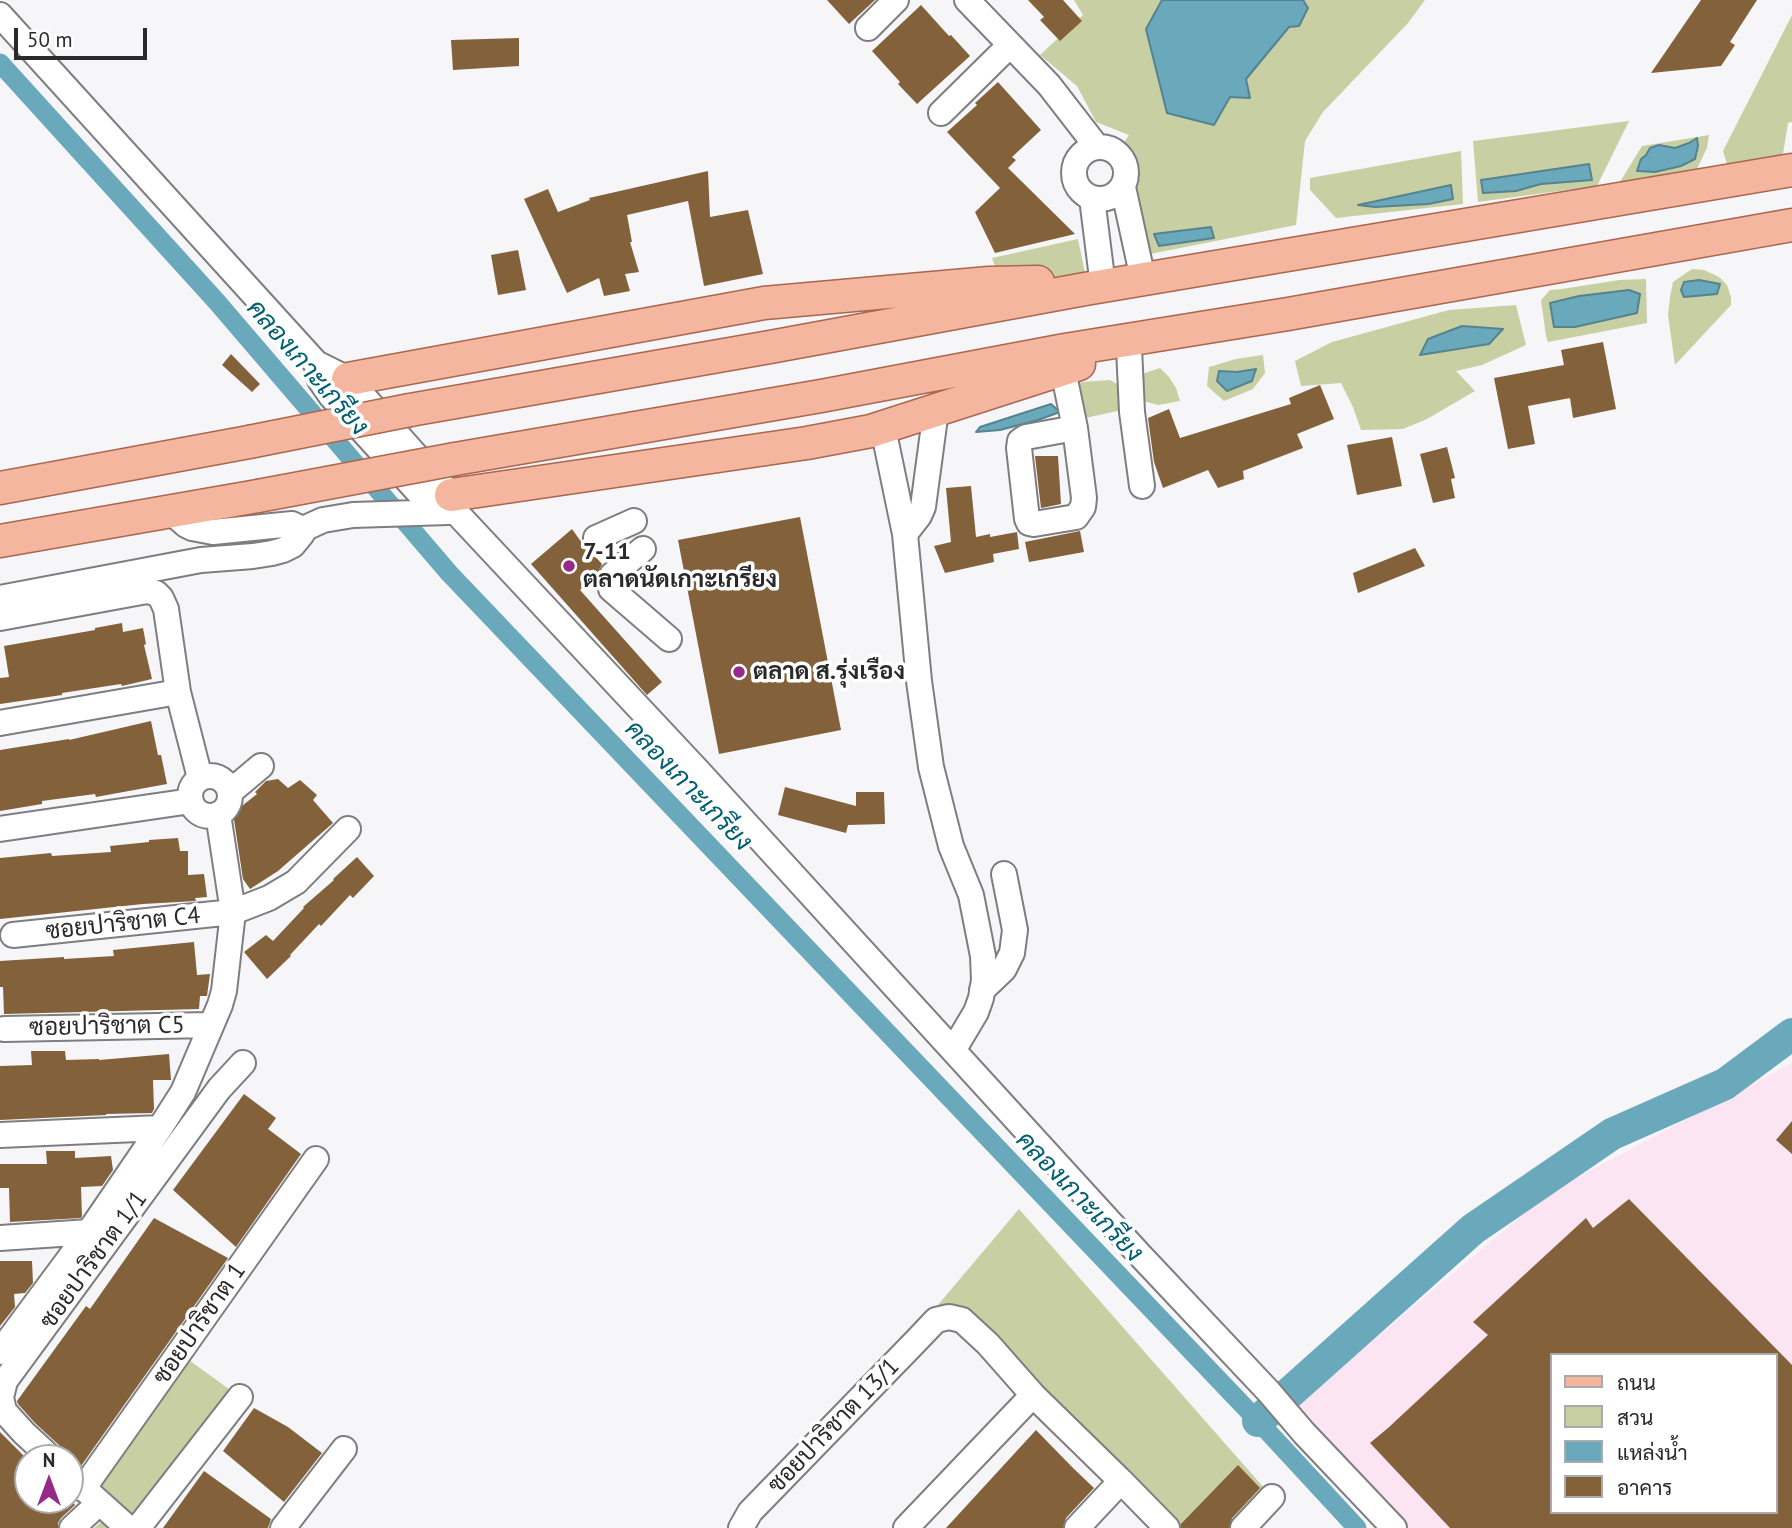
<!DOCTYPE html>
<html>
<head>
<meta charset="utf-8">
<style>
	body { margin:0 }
	#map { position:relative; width:1792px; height:1528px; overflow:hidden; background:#f6f6f9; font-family:"PT Sans",Sarabun,sans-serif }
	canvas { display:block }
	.legend { position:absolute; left:1550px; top:1353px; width:228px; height:161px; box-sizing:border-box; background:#fff; border:2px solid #aaa; margin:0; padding:9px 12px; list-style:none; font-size:21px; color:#2a2a2b }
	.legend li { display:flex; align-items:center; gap:14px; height:35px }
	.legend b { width:35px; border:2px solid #aaa }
	.north { position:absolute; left:14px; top:1444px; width:70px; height:70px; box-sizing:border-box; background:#fff; border:2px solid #aaa; border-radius:50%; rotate:0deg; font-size:19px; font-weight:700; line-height:28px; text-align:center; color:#2a2a2b }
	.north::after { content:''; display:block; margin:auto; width:24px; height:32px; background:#972989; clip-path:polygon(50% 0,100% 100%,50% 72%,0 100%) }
	.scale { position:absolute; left:14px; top:28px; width:133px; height:32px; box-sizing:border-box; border:4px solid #2a2a2b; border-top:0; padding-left:9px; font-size:21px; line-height:24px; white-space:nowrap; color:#2a2a2b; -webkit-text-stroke:5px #fff; paint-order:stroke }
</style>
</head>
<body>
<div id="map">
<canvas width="1792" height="1528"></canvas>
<ul class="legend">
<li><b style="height:9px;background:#f5b6a0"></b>ถนน</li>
<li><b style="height:19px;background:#c7cfa3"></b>สวน</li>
<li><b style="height:19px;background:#69a9bb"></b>แหล่งน้ำ</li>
<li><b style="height:19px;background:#83613a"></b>อาคาร</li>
</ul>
<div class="north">N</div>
<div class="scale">50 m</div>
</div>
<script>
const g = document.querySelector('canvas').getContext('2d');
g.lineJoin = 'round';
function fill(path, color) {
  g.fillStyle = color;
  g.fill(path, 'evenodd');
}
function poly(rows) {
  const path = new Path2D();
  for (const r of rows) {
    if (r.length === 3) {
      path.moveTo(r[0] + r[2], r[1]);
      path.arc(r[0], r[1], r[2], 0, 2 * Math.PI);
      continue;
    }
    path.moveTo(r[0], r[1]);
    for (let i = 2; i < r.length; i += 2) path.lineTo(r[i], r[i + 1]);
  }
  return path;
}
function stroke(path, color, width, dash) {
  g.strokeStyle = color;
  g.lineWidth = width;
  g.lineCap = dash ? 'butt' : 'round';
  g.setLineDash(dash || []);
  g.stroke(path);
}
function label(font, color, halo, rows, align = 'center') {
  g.font = font + ' "PT Sans",Sarabun,sans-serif';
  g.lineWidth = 7;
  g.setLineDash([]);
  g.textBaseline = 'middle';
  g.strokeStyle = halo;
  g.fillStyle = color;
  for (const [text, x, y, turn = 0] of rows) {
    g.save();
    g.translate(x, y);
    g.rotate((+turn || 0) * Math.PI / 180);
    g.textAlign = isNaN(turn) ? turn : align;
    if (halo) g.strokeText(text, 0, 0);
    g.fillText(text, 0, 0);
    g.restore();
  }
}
const industrial = poly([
	[1792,1063,1792,1528,1396,1528,1287,1412,1550,1192],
	[1552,1355,1776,1355,1776,1512,1552,1512]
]);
const green = poly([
	[1074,0,1425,0,1408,23,1323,112,1305,141,1296,225,1150,254,1131,191,1134,180,1132,168,1127,158,1119,150,1129,135,1096,122,1077,86,1040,55,1083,15],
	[1792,15,1792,122,1788,123,1783,154,1751,166,1728,167,1723,151],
	[1629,121,1597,186,1478,202,1473,141],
	[1709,135,1707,148,1693,177,1618,185,1642,146],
	[1461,151,1463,204,1336,218,1310,190,1310,178],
	[1078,239,1085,273,1051,279,998,275,992,258],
	[1692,269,1704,270,1719,277,1727,285,1731,297,1731,305,1675,365,1668,315,1670,297,1673,282],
	[1646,279,1647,323,1548,342,1546,336,1541,300,1550,290,1562,289,1619,280],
	[1516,305,1526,345,1482,365,1456,371,1475,391,1427,419,1403,429,1361,430,1353,407,1341,383,1301,386,1295,361,1332,342,1449,310],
	[1263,355,1265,373,1253,389,1224,401,1207,386,1209,367,1236,359],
	[1160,368,1169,377,1176,388,1180,401,1158,405,1143,401,1138,381,1145,373],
	[1110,380,1117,384,1123,398,1122,410,1076,420,1075,386,1082,382],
	[1019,1209,1272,1497,1243,1528,1166,1528,988,1344,932,1312],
	[179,1353,240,1397,138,1528,94,1528,111,1513,83,1489]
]);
const water = poly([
	[1162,0,1303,0,1308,8,1299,26,1289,27,1246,79,1250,98,1230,97,1214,125,1167,113,1146,29,1162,0],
	[1697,138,1698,146,1695,159,1681,166,1655,172,1637,171,1641,159,1646,155,1650,148,1659,145,1675,148,1689,143,1697,138],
	[1589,164,1592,180,1541,184,1516,191,1483,193,1481,180,1589,164],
	[1451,185,1453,199,1428,204,1375,207,1358,205,1451,185],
	[1211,227,1214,238,1159,246,1154,234,1211,227],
	[1699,280,1720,284,1717,294,1684,297,1681,290,1684,282,1699,280],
	[1629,290,1640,294,1637,313,1575,327,1554,327,1550,303,1579,296,1629,290],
	[1462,326,1503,329,1489,344,1420,355,1428,339,1462,326],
	[1256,369,1252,381,1227,391,1217,381,1219,371,1237,372,1256,369],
	[1051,404,1060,412,1038,420,1000,430,976,432,980,427,1051,404]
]);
const canal = poly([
	[0,63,217,302,449,573,1258,1421,1357,1528]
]);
const river = poly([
	[1258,1421,1473,1229,1612,1134,1725,1084,1792,1034]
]);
const building = poly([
	[827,0,875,0,849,24],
	[1028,0,1063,0,1082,21,1060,41,1040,20,1044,17],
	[1701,0,1757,0,1730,42,1735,45,1721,66,1651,73],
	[921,5,949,36,951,35,970,56,917,104,898,84,900,82,872,51],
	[519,38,519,66,453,70,451,40],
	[998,82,1041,130,1012,157,1016,160,1008,168,1075,234,995,253,975,212,1000,188,947,132,977,105,975,103],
	[708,171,710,217,748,210,763,274,704,286,688,201,627,215,632,242,630,242,639,272,625,274,630,291,604,296,599,278,567,293,524,199,548,189,558,212,590,200,589,198],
	[518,250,526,290,498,295,491,255],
	[1603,342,1616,409,1573,418,1570,398,1528,406,1535,444,1508,449,1494,378,1564,365,1561,350],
	[231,354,260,384,252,392,222,365],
	[1320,385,1334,419,1297,434,1303,448,1243,471,1244,479,1218,488,1208,470,1163,488,1154,462,1148,418,1169,409,1180,438,1291,404,1289,398],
	[1392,437,1402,486,1357,495,1347,445],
	[1447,447,1455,478,1451,479,1455,498,1433,503,1420,454],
	[1035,456,1058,456,1061,504,1041,508],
	[971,486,976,537,990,534,990,537,1017,532,1019,549,993,554,994,562,945,573,934,546,951,542,946,488],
	[800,517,841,730,719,754,678,540],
	[572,529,587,550,591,552,602,564,596,577,580,590,662,682,647,695,531,564],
	[1080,531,1084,552,1029,562,1025,542],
	[1415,548,1425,566,1358,593,1353,573],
	[122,623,123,632,143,628,146,644,144,645,152,679,122,686,121,684,62,693,62,695,0,704,0,678,9,677,4,646,95,630,95,628],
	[151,721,158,755,161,755,167,784,96,797,95,794,42,801,42,804,0,811,0,750,69,739,69,740],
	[278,779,288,788,300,780,317,795,313,800,333,823,278,871,250,889,243,879,233,813,257,794,255,792,266,781],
	[785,787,856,806,856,792,884,792,885,824,848,825,846,833,778,815],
	[178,838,180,851,188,851,188,875,204,874,207,897,195,898,196,901,143,904,0,919,0,858,51,853,52,856,111,852,110,846,149,842,149,840],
	[357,857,374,876,353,898,350,895,321,926,319,924,290,955,291,956,267,979,244,952,266,935,273,941,304,908,303,907,334,880,333,879],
	[194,942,197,975,210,974,207,996,200,996,199,1009,4,1014,3,987,0,987,0,961,64,957,64,959,114,956,113,950],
	[31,1051,65,1051,66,1060,99,1059,99,1060,169,1054,171,1080,153,1080,154,1109,152,1113,106,1114,106,1115,0,1120,0,1066,32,1065],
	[244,1094,276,1118,268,1129,301,1154,236,1247,173,1190],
	[1792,1121,1792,1154,1776,1140],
	[46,1151,75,1151,75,1158,111,1156,113,1170,102,1186,81,1187,82,1216,81,1218,10,1222,9,1188,0,1188,0,1164,47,1164],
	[1629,1199,1792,1365,1792,1528,1450,1528,1370,1443,1388,1428,1488,1335,1473,1322,1586,1218,1593,1228],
	[1552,1355,1776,1355,1776,1512,1552,1512],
	[154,1218,228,1258,81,1466,65,1454,61,1447,35,1423,18,1404,17,1401,86,1306,90,1309],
	[0,1261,32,1261,33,1283,25,1293,14,1294,15,1307,0,1326],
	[254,1408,288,1427,322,1453,284,1502,223,1451],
	[1036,1430,1072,1467,1094,1488,1066,1518,1063,1528,946,1528],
	[0,1432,28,1460,28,1500,71,1500,75,1505,61,1518,58,1523,58,1528,0,1528],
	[1238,1465,1260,1488,1232,1518,1229,1528,1181,1528,1181,1524],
	[204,1471,271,1519,268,1528,163,1528]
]);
const minor = poly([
	[967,0,1049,85,1097,147],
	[0,15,316,363,348,379,451,495,452,508],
	[868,28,896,0],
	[941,113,1010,45],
	[1100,173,26],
	[1123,187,1143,279],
	[1092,198,1103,286],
	[1129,348,1132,412,1142,486],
	[316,363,320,380,331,396,421,495,434,504,452,508,699,772,1139,1254,1269,1392,1304,1433,1394,1528],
	[1063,370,1075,428,1084,498,1083,507,1076,517,1034,524,1029,523,1027,519,1019,448,1020,441,1026,437,1075,428],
	[883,428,905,534,919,681,931,767,951,846,971,895,983,956,984,980,981,998,976,1012,954,1049],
	[301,530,323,520,353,515,448,512],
	[905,534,919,516,923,507,936,410],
	[596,538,634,521],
	[643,549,612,575,610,582,611,589,669,639],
	[0,598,201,560,253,556,272,553,283,550,293,545,302,534,298,527,292,524,213,532,192,528,186,525,170,511],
	[0,618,147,591,156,593,161,598,166,609,178,692,200,778],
	[0,723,178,692],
	[210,796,20],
	[230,792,261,766],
	[0,829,191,801],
	[13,935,233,912,269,898,296,882,348,829],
	[982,990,1004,969,1012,953,1015,930,1004,874],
	[4,1029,210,1025],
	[0,1135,160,1128],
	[0,1238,89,1232],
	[0,1352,89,1232,160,1128,183,1092,220,1005,224,991,233,912,218,814],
	[51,1458,24,1433,4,1411,1,1397,5,1381,219,1089,243,1063],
	[70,1476,128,1528],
	[83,1489,316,1159],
	[72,1528,99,1503],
	[138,1528,240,1397],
	[283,1528,344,1449],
	[741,1528,750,1512,917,1340,936,1320,949,1317,962,1320,988,1344,1033,1395,1121,1481,1167,1528],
	[906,1528,1033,1395],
	[1077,1528,1121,1481],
	[1243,1528,1272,1497]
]);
const major = poly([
	[348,379,764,303,989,283,1038,282],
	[410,410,770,347,1085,289,1792,170],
	[455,459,821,396,1065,350,1288,314,1792,225],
	[0,488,249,442],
	[451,495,807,443,871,431,1079,364],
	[0,541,258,496]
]);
const majorBridge = poly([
	[249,442,410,410],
	[258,496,455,459]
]);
const markers = [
	[569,566,7,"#972989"],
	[739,672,7,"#972989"]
];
const poiNames = [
	["7-11",583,552],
	["ตลาดนัดเกาะเกรียง",583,580],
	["ตลาด ส.รุ่งเรือง",753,672]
];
const streetNames = [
	["ซอยปาริชาต C4",123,924,-6],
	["ซอยปาริชาต C5",107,1027,-1],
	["ซอยปาริชาต 1/1",94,1260,-54],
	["ซอยปาริชาต 1",200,1324,-55],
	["ซอยปาริชาต 13/1",834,1426,-46]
];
const waterNames = [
	["คลองเกาะเกรียง",307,368,49],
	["คลองเกาะเกรียง",688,786,46],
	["คลองเกาะเกรียง",1079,1197,46]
];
fill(industrial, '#fce5f2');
fill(green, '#c7cfa3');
fill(water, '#69a9bb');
stroke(water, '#568390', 2);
stroke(canal, '#69a9bb', 19);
stroke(river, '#69a9bb', 32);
fill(building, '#83613a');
stroke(minor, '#7e7d80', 28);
stroke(major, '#aa664e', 35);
stroke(minor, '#fff', 24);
stroke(major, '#f5b6a0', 32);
stroke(majorBridge, '#aa664e', 35, []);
stroke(majorBridge, '#f5b6a0', 32);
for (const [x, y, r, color] of markers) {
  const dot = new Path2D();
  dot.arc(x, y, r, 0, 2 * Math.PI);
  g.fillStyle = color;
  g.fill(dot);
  stroke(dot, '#fff', 2.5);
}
label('bold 24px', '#2a2a2b', '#fff', poiNames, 'left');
label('24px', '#2a2a2b', '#fff', streetNames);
label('italic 26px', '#025f72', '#fff', waterNames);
</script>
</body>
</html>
